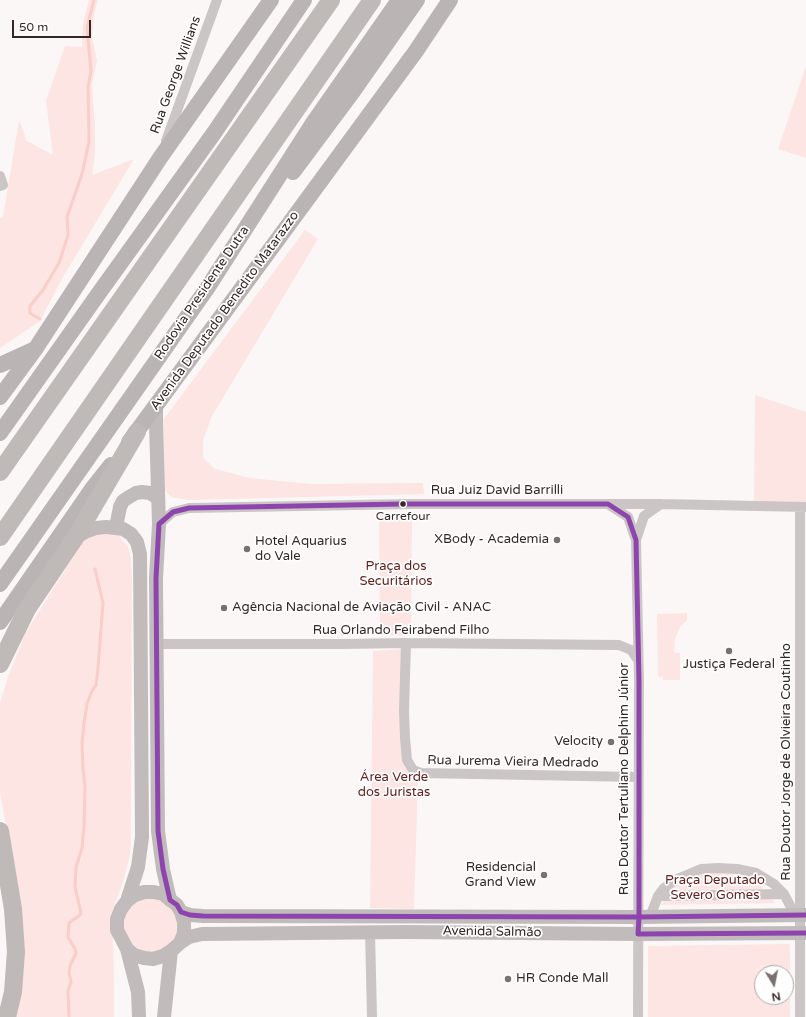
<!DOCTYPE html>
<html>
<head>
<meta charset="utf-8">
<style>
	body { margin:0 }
	#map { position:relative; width:806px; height:1017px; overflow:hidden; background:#fbf7f7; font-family:"Varela Round",sans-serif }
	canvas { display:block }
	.north { position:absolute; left:754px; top:965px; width:40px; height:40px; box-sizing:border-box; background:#fff; border:1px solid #aea9a9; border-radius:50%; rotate:170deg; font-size:11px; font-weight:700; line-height:16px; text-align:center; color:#342827 }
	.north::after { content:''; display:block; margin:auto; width:14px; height:18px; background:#7a7070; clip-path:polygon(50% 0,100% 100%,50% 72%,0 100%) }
	.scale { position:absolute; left:12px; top:20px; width:79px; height:18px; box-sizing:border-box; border:2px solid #342827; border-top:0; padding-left:5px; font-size:12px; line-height:14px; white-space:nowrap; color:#342827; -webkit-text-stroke:3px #fff; paint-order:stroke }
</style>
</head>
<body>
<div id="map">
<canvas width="806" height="1017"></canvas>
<div class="north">N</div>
<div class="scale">50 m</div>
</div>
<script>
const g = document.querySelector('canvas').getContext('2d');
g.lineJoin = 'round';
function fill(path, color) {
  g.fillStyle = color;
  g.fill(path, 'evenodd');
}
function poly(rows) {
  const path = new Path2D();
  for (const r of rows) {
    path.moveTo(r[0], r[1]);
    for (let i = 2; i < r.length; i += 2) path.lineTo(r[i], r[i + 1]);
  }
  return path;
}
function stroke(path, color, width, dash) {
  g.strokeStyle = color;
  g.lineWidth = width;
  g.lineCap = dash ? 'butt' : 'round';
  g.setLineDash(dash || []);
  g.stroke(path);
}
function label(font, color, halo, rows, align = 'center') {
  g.font = font + ' "Varela Round",sans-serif';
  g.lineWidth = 3.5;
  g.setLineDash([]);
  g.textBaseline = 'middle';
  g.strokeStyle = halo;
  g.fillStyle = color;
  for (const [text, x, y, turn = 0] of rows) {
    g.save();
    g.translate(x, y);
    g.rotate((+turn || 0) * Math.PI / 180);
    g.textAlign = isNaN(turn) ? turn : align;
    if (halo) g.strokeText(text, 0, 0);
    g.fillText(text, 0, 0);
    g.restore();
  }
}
const green = poly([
	[89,0,98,0,94,15,92,37,97,61,92,85,95,126,95,155,92,175,134,159,63,277,40,321,0,348,0,218,3,217,19,120,27,141,53,155,46,101,65,46,82,47,83,23],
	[806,66,806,158,778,149],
	[305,230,318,239,212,416,203,440,203,457,215,469,250,478,311,484,423,483,424,494,188,500,171,497,163,488,160,424],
	[755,395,806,412,806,504,754,502],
	[379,514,412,514,411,636,380,635],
	[96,534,119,536,128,546,131,560,132,575,131,833,130,855,123,882,113,909,110,923,113,938,114,986,114,1017,12,1017,16,880,0,792,0,703,8,677,26,632,86,537],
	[687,613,687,620,680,627,675,639,674,653,680,653,680,680,663,680,663,676,658,677,657,614],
	[405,649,404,757,418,774,414,909,370,908,373,651],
	[704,873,727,873,759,883,775,903,661,905,673,886],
	[160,897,179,915,178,941,153,957,128,947,121,920,125,911,139,898],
	[790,944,790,1017,648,1017,648,946],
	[762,973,786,973,786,997,762,997]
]);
const stream = poly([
	[40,319,30,313,30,306,43,290,59,263,68,235,67,217,82,174,89,142,88,87,91,71,87,27,94,0],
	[69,1017,68,991,71,982,69,973,70,966,76,953,75,949,68,937,69,923,80,915,81,913,75,887,76,867,82,848,84,826,85,787,83,769,82,743,84,723,87,704,91,693,96,685,98,668,103,603,95,569]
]);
const street = poly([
	[166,141,217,0],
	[0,176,3,185,0,186],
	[608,504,628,517,636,540,639,681,638,1017],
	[159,524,173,512,189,508,411,504,661,504,806,507],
	[636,540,644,516,661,504],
	[406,643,404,710,405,738,407,760,413,770,421,773,638,777],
	[156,644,342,644,406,643,619,645,631,650,638,660],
	[658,896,784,894],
	[650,917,658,896,664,888,677,879,701,869,718,868,737,869,756,873,774,884,784,894,795,915],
	[370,932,372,1017],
	[800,1017,800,507]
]);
const secondary = poly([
	[156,405,156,424,159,524,156,578,158,831,163,869,170,900],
	[116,527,120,507,123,501,129,497,136,493,142,492,150,493,158,498],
	[75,538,85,532,96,528,106,527,123,529,131,534,137,542,140,554,142,837,138,867,127,901],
	[181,912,190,915,203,916,639,917,806,915],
	[180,943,189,937,202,934,405,932,638,934,806,933],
	[127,949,134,955,144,958,153,959,163,956,171,951,180,943,184,933,184,922,181,912,177,905,163,894,154,892,144,892,135,895,127,901,121,909,117,919,117,930,127,949,138,992,139,1017],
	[164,1017,171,951]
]);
const primary = poly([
	[293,172,354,90,417,0],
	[0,365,35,349],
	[0,397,36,348,160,158,271,0],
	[0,433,99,293,214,133,304,0],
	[129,442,416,51,450,0],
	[0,584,208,287,313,123,399,0],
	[0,622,92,489,111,465]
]);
const highway = poly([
	[0,472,331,0],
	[0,537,372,0],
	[0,664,27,609,75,538,137,432],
	[0,831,13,909,16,952,13,992,7,1017]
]);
const bus1 = poly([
	[402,504,608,504,628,517,636,540,639,681,639,917,203,916,190,915,181,912,177,905,170,900,163,869,158,831,156,578,159,524,173,512,189,508,402,504],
	[639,917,638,934,806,933],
	[639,917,806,915]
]);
const markers = [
	[403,504,3.5,"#342827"],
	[557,540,4,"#7a7070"],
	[247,549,4,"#7a7070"],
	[224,608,4,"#7a7070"],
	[729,651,4,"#7a7070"],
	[611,742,4,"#7a7070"],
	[544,875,4,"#7a7070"],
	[508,979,4,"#7a7070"]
];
const busNames = [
	["Carrefour",403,517]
];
const streetNames = [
	["Rua George Willians",176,75,-70],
	["Rodovia Presidente Dutra",202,293,-56],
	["Avenida Deputado Benedito Matarazzo",225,311,-54],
	["Rua Juiz David Barrilli",497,491],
	["Rua Orlando Feirabend Filho",401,631],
	["Rua Jurema Vieira Medrado",513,762,1],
	["Rua Doutor Jorge de Olvieira Coutinho",787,762,-90],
	["Rua Doutor Tertuliano Delphim Júnior",625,779,-90],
	["Avenida Salmão",492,932,1]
];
const poiNames = [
	["XBody - Academia",549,540],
	["Hotel Aquarius",255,542,"left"],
	["do Vale",255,557,"left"],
	["Agência Nacional de Aviação Civil - ANAC",232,608,"left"],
	["Justiça Federal",729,665,"center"],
	["Velocity",603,742],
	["Residencial",536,868],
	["Grand View",536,883],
	["HR Conde Mall",516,979,"left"]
];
const parkNames = [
	["Praça dos",396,567],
	["Securitários",396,582],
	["Área Verde",394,778],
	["dos Juristas",394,793],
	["Praça Deputado",715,881],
	["Severo Gomes",715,896]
];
fill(green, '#fce5e3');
stroke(stream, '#facdc9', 3);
stroke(street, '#cbc6c5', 10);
stroke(secondary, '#c1bcbb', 14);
stroke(primary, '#bab5b4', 16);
stroke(highway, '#bfb9b8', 18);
stroke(bus1, '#8e44ad', 5);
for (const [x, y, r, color] of markers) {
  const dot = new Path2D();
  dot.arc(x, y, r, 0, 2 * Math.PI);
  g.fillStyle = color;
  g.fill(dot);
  stroke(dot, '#fff', 1.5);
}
label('12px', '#342827', '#fff', busNames);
label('13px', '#342827', '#fff', streetNames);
label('13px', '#342827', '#fff', poiNames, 'right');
label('13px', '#67201f', '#fff', parkNames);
</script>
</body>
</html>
